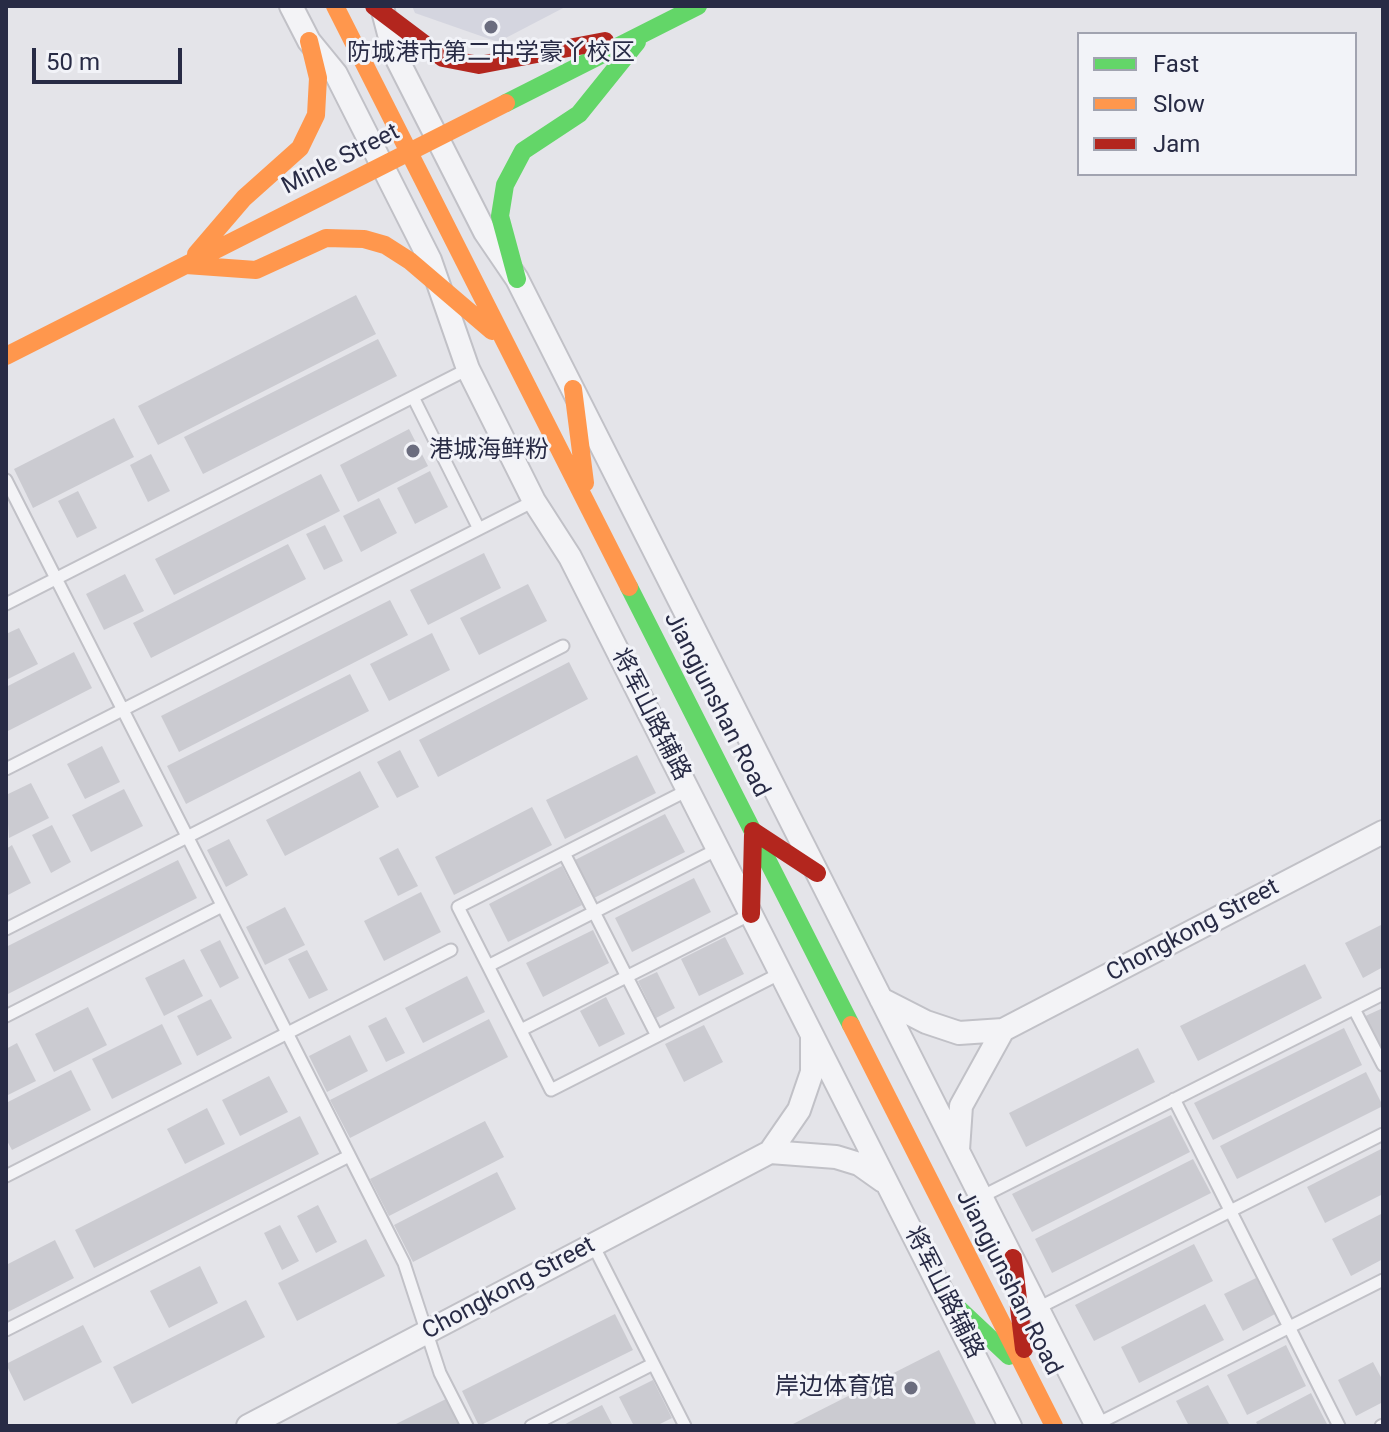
<!DOCTYPE html>
<html>
<head>
<meta charset="utf-8">
<style>
	body { margin:0 }
	#map { position:relative; width:1389px; height:1432px; overflow:hidden; background:#e4e4e9; font-family:Roboto,sans-serif }
	canvas { display:block }
	.frame { position:absolute; inset:0; border:8px solid #282b45; pointer-events:none }
	.legend { position:absolute; left:1077px; top:32px; width:280px; height:144px; box-sizing:border-box; background:#f2f3f8; border:2px solid #a1a3b0; margin:0; padding:10px 14px; list-style:none; font-size:24px; color:#282b45 }
	.legend li { display:flex; align-items:center; gap:16px; height:40px }
	.legend b { width:40px; border:2px solid #a1a3b0 }
	.scale { position:absolute; left:32px; top:48px; width:150px; height:36px; box-sizing:border-box; border:4px solid #282b45; border-top:0; padding-left:10px; font-size:24px; line-height:28px; white-space:nowrap; color:#282b45; -webkit-text-stroke:6px #f2f3f8; paint-order:stroke }
</style>
</head>
<body>
<div id="map">
<canvas width="1389" height="1432"></canvas>
<div class="frame"></div>
<ul class="legend">
<li><b style="height:10px;background:#63d668"></b>Fast</li>
<li><b style="height:10px;background:#ff974d"></b>Slow</li>
<li><b style="height:10px;background:#b3261e"></b>Jam</li>
</ul>
<div class="scale">50 m</div>
</div>
<script>
const g = document.querySelector('canvas').getContext('2d');
g.lineJoin = 'round';
function fill(path, color) {
  g.fillStyle = color;
  g.fill(path, 'evenodd');
}
function poly(rows) {
  const path = new Path2D();
  for (const r of rows) {
    path.moveTo(r[0], r[1]);
    for (let i = 2; i < r.length; i += 2) path.lineTo(r[i], r[i + 1]);
  }
  return path;
}
function stroke(path, color, width, dash) {
  g.strokeStyle = color;
  g.lineWidth = width;
  g.lineCap = dash ? 'butt' : 'round';
  g.setLineDash(dash || []);
  g.stroke(path);
}
function label(font, color, halo, rows, align = 'center') {
  g.font = font + ' Roboto,"Noto Sans SC",sans-serif';
  g.lineWidth = 6;
  g.setLineDash([]);
  g.textBaseline = 'middle';
  g.strokeStyle = halo;
  g.fillStyle = color;
  for (const [text, x, y, turn = 0] of rows) {
    g.save();
    g.translate(x, y);
    g.rotate((+turn || 0) * Math.PI / 180);
    g.textAlign = isNaN(turn) ? turn : align;
    if (halo) g.strokeText(text, 0, 0);
    g.fillText(text, 0, 0);
    g.restore();
  }
}
const built = poly([
	[412,6,567,6,498,42,415,13]
]);
const building = poly([
	[356,295,376,334,158,445,138,406],
	[378,339,397,376,203,474,184,437],
	[114,418,134,457,33,508,14,469],
	[409,429,428,466,358,502,340,465],
	[151,454,170,491,148,502,130,465],
	[430,471,448,507,415,524,397,488],
	[321,474,340,511,174,595,155,559],
	[78,491,97,528,77,538,58,501],
	[379,498,397,533,361,552,343,516],
	[325,525,343,561,324,570,306,534],
	[288,544,306,579,151,658,133,623],
	[484,553,501,588,428,625,410,590],
	[125,574,144,611,104,630,86,594],
	[528,584,547,621,479,655,460,618],
	[390,600,408,635,179,752,161,716],
	[19,628,38,664,6,680,6,634],
	[432,633,450,670,389,701,370,664],
	[74,652,92,688,6,732,6,687],
	[569,662,588,699,438,777,419,740],
	[350,674,369,711,186,804,167,766],
	[102,746,120,782,85,799,67,764],
	[400,750,419,787,397,798,377,762],
	[637,755,656,793,565,839,546,800],
	[360,771,379,807,285,856,266,820],
	[31,783,49,818,9,838,6,795],
	[124,789,143,826,91,852,72,815],
	[532,807,552,845,454,895,435,857],
	[665,814,685,852,594,898,575,860],
	[52,825,71,862,51,873,32,835],
	[229,839,248,875,226,887,207,850],
	[12,845,31,883,6,896,6,849],
	[398,848,418,886,398,896,379,858],
	[178,860,197,898,6,995,6,947],
	[562,866,582,905,508,942,489,904],
	[694,878,711,912,632,952,615,918],
	[421,892,441,932,384,961,364,921],
	[285,907,305,945,265,965,246,927],
	[1383,924,1383,967,1363,978,1345,943],
	[593,930,609,963,543,997,526,963],
	[725,937,744,974,699,996,681,959],
	[220,940,239,978,220,988,200,950],
	[307,950,328,990,309,999,288,959],
	[184,959,203,996,164,1016,145,978],
	[1305,964,1322,998,1198,1061,1180,1026],
	[657,972,675,1008,656,1018,638,981],
	[467,976,485,1012,423,1043,405,1008],
	[606,997,625,1034,599,1047,580,1011],
	[211,999,232,1038,197,1056,177,1016],
	[88,1007,107,1045,54,1072,35,1034],
	[1383,1008,1383,1054,1361,1018],
	[386,1017,405,1053,386,1062,368,1026],
	[489,1019,508,1057,350,1138,330,1100],
	[162,1024,182,1064,112,1099,92,1059],
	[704,1025,723,1062,684,1082,665,1044],
	[1344,1028,1362,1065,1213,1140,1194,1103],
	[350,1035,368,1071,327,1092,309,1056],
	[17,1043,36,1081,6,1096,6,1049],
	[1138,1048,1155,1082,1026,1147,1009,1113],
	[71,1070,91,1110,12,1150,6,1139,6,1103],
	[1366,1072,1383,1106,1237,1179,1220,1146],
	[269,1076,288,1112,240,1136,222,1100],
	[207,1108,225,1144,185,1164,167,1129],
	[1171,1115,1190,1152,1032,1232,1012,1194],
	[300,1116,319,1154,94,1268,75,1230],
	[485,1121,504,1157,389,1216,370,1179],
	[1383,1148,1383,1194,1325,1223,1307,1187],
	[1193,1159,1211,1193,1052,1273,1035,1239],
	[497,1172,516,1209,413,1262,394,1225],
	[318,1205,337,1242,316,1253,297,1216],
	[1383,1213,1383,1259,1351,1276,1332,1239],
	[280,1225,299,1261,282,1270,264,1233],
	[366,1239,385,1276,297,1321,278,1283],
	[55,1240,74,1278,6,1313,6,1265],
	[1194,1244,1213,1281,1094,1341,1075,1305],
	[200,1266,218,1303,169,1328,150,1291],
	[1256,1278,1275,1314,1243,1331,1224,1294],
	[246,1300,265,1337,132,1404,113,1367],
	[1205,1304,1224,1340,1139,1383,1121,1347],
	[615,1314,633,1350,479,1426,462,1391],
	[83,1325,102,1362,24,1401,6,1364],
	[1286,1345,1306,1386,1247,1415,1227,1375],
	[939,1350,977,1426,789,1426],
	[1373,1362,1383,1381,1383,1402,1356,1416,1338,1380],
	[653,1380,672,1418,656,1426,634,1426,619,1397],
	[1208,1385,1229,1424,1189,1426,1176,1401],
	[1311,1393,1328,1426,1258,1426,1256,1422],
	[446,1399,460,1426,392,1426],
	[602,1405,613,1426,562,1426,569,1422]
]);
const lane = poly([
	[413,397,479,529],
	[6,480,404,1263,440,1373,467,1426],
	[6,604,468,369],
	[6,769,534,501],
	[688,790,458,907,488,966,551,1090,781,973],
	[564,853,657,1036],
	[6,929,563,646],
	[488,966,718,849],
	[1354,1009,1383,1065],
	[6,1016,222,906],
	[521,1030,749,915],
	[1174,1099,1339,1426],
	[6,1176,451,950],
	[981,1197,1383,994],
	[593,1245,685,1426],
	[1038,1308,1383,1134],
	[6,1330,349,1156],
	[1097,1424,1383,1280],
	[531,1426,653,1364],
	[1381,1426,1383,1425]
]);
const street = poly([
	[291,6,309,41,336,74,430,260,468,369,534,501,570,557,1010,1426],
	[383,11,394,53,485,232,517,279,1097,1426],
	[881,999,926,1022,959,1033,1003,1030,1383,832],
	[958,1150,961,1106,1003,1030],
	[770,1152,836,1157,859,1164,883,1181],
	[248,1426,770,1152,799,1110,812,1072,812,1038]
]);
const fast = poly([
	[506,103,698,6],
	[517,279,500,216,505,185,523,151,579,114,637,42],
	[629,587,851,1025],
	[943,1294,1009,1356]
]);
const slow = poly([
	[335,6,629,587],
	[196,254,244,198,300,148,316,115,318,78,309,41],
	[186,265,256,270,326,238,364,239,385,245,410,261,492,331],
	[6,356,506,103],
	[573,389,585,483],
	[851,1025,1054,1426]
]);
const jam = poly([
	[374,6,443,58,479,65,605,41],
	[753,831,817,873],
	[751,914,753,835],
	[1013,1258,1024,1349]
]);
const markers = [
	[491,27,8,"#6a6c7e"],
	[413,451,8,"#6a6c7e"],
	[911,1388,8,"#6a6c7e"]
];
const poiNames = [
	["防城港市第二中学豪丫校区",491,54],
	["港城海鲜粉",429,451,"left"],
	["岸边体育馆",895,1388,"right"]
];
const streetNames = [
	["Minle Street",341,160,-27],
	["Jiangjunshan Road",716,705,63],
	["将军山路辅路",650,715,63],
	["Chongkong Street",1193,931,-28],
	["Jiangjunshan Road",1008,1283,63],
	["Chongkong Street",509,1289,-28],
	["将军山路辅路",943,1293,63]
];
fill(built, '#d4d5df');
fill(building, '#cbcbd1');
stroke(lane, '#c1c1c7', 15);
stroke(street, '#c1c1c7', 26);
stroke(lane, '#f3f3f6', 11);
stroke(street, '#f3f3f6', 22);
stroke(fast, '#63d668', 18);
stroke(slow, '#ff974d', 18);
stroke(jam, '#b3261e', 18);
for (const [x, y, r, color] of markers) {
  const dot = new Path2D();
  dot.arc(x, y, r, 0, 2 * Math.PI);
  g.fillStyle = color;
  g.fill(dot);
  stroke(dot, '#f2f3f8', 3);
}
label('24px', '#282b45', '#f2f3f8', poiNames);
label('24px', '#282b45', '#f2f3f8', streetNames);
</script>
</body>
</html>
